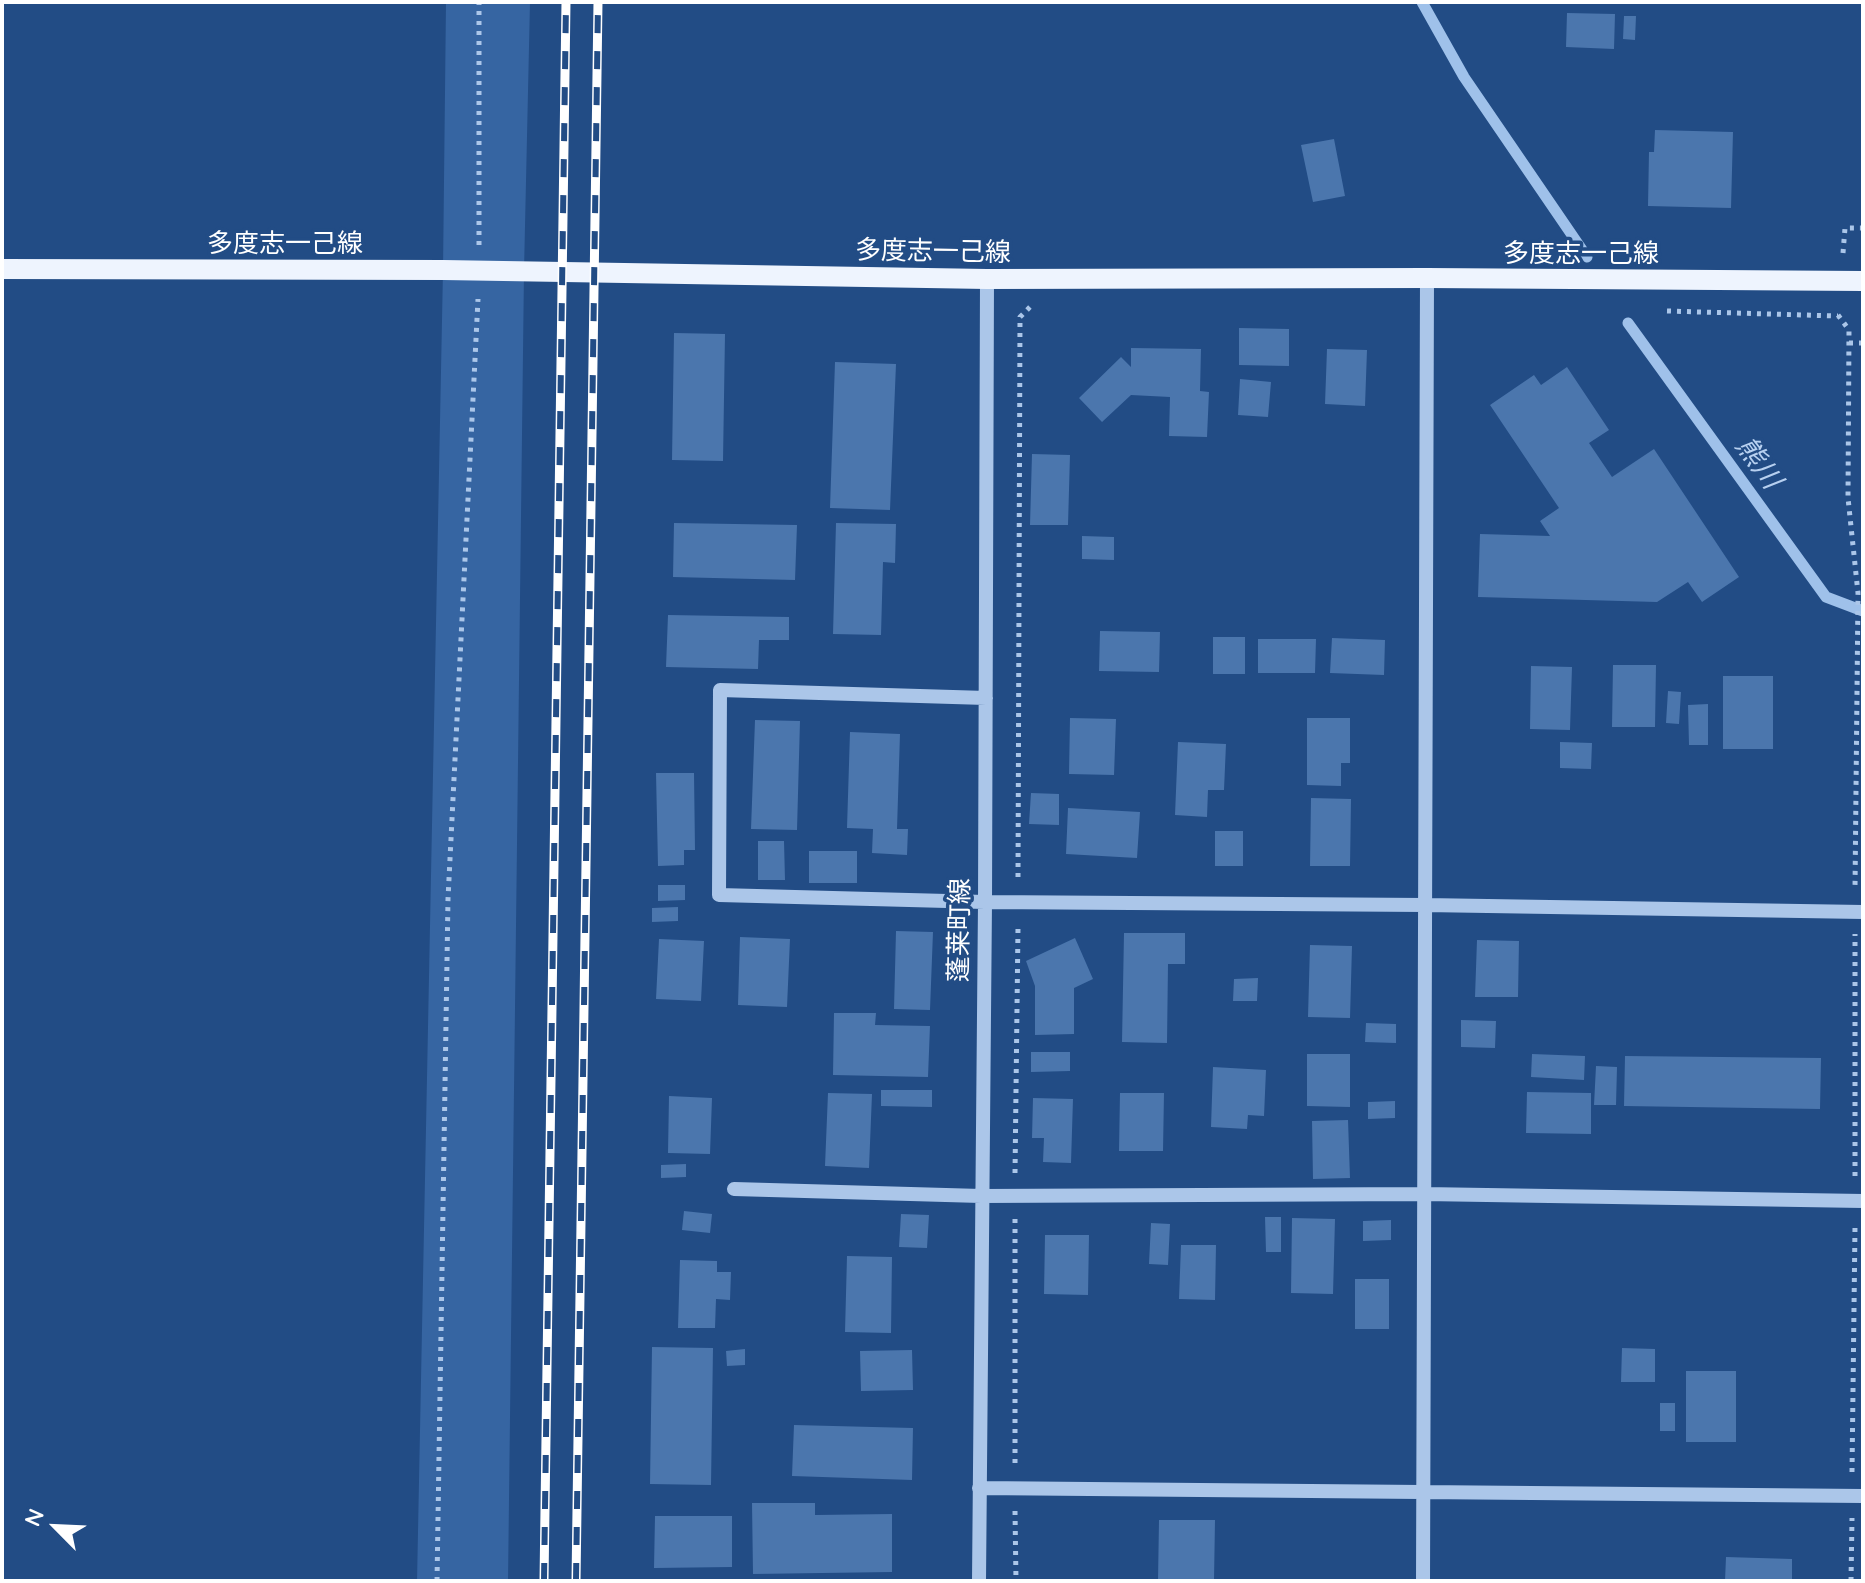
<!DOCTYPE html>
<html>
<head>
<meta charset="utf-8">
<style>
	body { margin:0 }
	#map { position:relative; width:1865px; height:1583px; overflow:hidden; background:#224c85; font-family:Quicksand,sans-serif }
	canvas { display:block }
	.frame { position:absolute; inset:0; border:4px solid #fff; pointer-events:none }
	.north { position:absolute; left:16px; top:1487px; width:80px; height:80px; -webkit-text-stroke:6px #224c85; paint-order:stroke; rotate:294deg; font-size:22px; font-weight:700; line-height:32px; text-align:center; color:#fff }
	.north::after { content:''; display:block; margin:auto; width:28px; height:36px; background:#fff; clip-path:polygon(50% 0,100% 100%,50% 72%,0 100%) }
</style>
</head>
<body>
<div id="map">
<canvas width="1865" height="1583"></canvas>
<div class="frame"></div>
<div class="north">N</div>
</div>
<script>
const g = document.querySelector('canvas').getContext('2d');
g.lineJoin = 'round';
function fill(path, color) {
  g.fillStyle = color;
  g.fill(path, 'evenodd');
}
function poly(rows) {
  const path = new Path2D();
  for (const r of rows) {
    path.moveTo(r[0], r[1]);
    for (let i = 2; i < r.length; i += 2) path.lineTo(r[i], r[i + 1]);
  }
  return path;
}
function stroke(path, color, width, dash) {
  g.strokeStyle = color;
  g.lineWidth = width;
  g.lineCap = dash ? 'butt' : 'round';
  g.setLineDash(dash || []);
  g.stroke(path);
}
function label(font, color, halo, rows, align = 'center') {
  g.font = font + ' Quicksand,"Noto Sans JP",sans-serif';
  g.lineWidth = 7;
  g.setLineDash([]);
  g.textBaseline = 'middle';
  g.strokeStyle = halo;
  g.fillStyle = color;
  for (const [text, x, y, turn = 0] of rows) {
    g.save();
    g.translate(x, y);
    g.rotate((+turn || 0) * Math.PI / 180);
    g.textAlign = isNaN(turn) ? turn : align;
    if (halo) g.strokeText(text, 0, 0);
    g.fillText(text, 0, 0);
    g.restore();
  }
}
const green = poly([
	[446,2,530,2,524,271,508,1581,417,1581,443,270]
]);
const stream = poly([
	[1422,2,1464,77,1587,257],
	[1628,323,1826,597,1863,611]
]);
const building = poly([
	[1567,13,1615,14,1614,49,1566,47],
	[1624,16,1636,16,1635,40,1623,39],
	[1655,130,1733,132,1731,208,1648,206,1649,152,1654,152],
	[1334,139,1345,196,1313,202,1301,145],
	[1239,328,1289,329,1289,366,1239,365],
	[674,333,725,334,723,461,672,460],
	[1131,348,1201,349,1200,391,1209,392,1207,437,1169,436,1170,397,1131,395,1102,422,1079,398,1121,357,1131,367],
	[1327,349,1367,350,1365,406,1325,404],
	[835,362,896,364,890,510,830,508],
	[1567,367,1609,430,1589,443,1612,477,1654,449,1739,577,1702,602,1688,582,1657,602,1478,597,1480,534,1550,536,1540,521,1559,508,1490,405,1534,375,1541,385],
	[1240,379,1271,382,1268,417,1238,415],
	[1032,454,1070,455,1068,525,1030,525],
	[674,523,797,525,795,580,673,577],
	[836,523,896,524,895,563,883,562,881,635,833,634],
	[1082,536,1114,537,1114,560,1082,559],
	[668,615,789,617,789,640,759,640,758,669,666,667],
	[1100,631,1160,632,1159,672,1099,671],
	[1213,637,1245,637,1245,674,1213,674],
	[1332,638,1385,640,1384,675,1330,673],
	[1258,639,1316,639,1315,673,1258,673],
	[1613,665,1656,665,1655,727,1612,727],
	[1531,666,1572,667,1570,730,1530,729],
	[1723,676,1773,676,1773,749,1723,749],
	[1668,691,1681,692,1679,724,1666,723],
	[1708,704,1708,745,1689,745,1688,705],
	[1070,718,1116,719,1114,775,1069,774],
	[1307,718,1350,718,1350,763,1341,763,1341,786,1307,785],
	[755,720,800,721,797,830,751,829],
	[850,732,900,734,897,829,908,829,907,855,872,853,873,829,847,828],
	[1178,742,1226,744,1224,790,1208,790,1207,817,1175,815],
	[1560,742,1592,743,1591,769,1560,768],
	[656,773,694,773,695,850,684,850,684,865,658,866],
	[1031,793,1059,794,1059,825,1029,824],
	[1311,798,1351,799,1350,866,1310,866],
	[1068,808,1140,812,1137,858,1066,854],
	[1215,831,1243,831,1243,866,1215,866],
	[758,841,784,841,785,880,758,880],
	[809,851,857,851,857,883,809,883],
	[658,885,685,885,685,900,658,901],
	[678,907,678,921,652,922,652,908],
	[896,931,933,932,930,1010,894,1009],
	[1124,933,1185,933,1185,964,1168,964,1167,1043,1122,1042],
	[740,937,790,939,787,1007,738,1005],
	[1075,938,1093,979,1074,988,1074,1034,1035,1035,1035,986,1026,961],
	[659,939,704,941,701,1001,656,999],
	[1477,940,1519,941,1518,997,1475,997],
	[1310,945,1352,946,1350,1018,1308,1017],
	[1258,978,1257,1001,1233,1001,1234,979],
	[834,1013,876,1013,875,1025,930,1026,928,1077,833,1075],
	[1461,1020,1496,1021,1495,1048,1461,1047],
	[1366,1023,1396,1024,1396,1043,1365,1042],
	[1031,1052,1070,1052,1070,1071,1031,1072],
	[1307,1054,1350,1054,1350,1107,1307,1106],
	[1532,1054,1585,1056,1584,1080,1531,1077],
	[1625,1056,1821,1058,1820,1109,1624,1106],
	[1596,1066,1617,1067,1616,1105,1594,1105],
	[1213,1067,1266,1070,1264,1116,1248,1115,1247,1129,1211,1127],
	[881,1090,932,1090,932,1107,881,1106],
	[1527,1092,1591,1093,1591,1134,1526,1133],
	[828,1093,872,1094,869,1168,825,1166],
	[1120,1093,1164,1093,1163,1151,1119,1151],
	[669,1096,712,1098,710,1154,668,1153],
	[1033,1098,1073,1099,1071,1163,1043,1162,1044,1138,1032,1138],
	[1395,1101,1395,1118,1368,1119,1368,1102],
	[1348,1120,1350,1178,1313,1179,1312,1121],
	[686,1164,686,1177,661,1178,661,1165],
	[684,1211,712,1214,710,1233,682,1230],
	[901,1214,929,1215,927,1248,899,1247],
	[1265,1217,1281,1217,1281,1252,1266,1252],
	[1292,1218,1335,1219,1333,1294,1291,1293],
	[1391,1220,1391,1240,1363,1241,1363,1221],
	[1151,1223,1170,1224,1168,1265,1149,1264],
	[1045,1235,1089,1235,1088,1295,1044,1294],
	[1181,1245,1216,1245,1215,1300,1179,1299],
	[847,1256,892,1257,891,1333,845,1332],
	[680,1260,717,1261,717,1272,731,1272,730,1300,716,1299,715,1328,678,1328],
	[1355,1279,1389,1279,1389,1329,1355,1329],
	[652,1347,713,1348,711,1485,650,1484],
	[1622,1348,1655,1349,1655,1382,1621,1382],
	[745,1349,745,1365,727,1366,726,1351],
	[912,1350,913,1390,861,1391,860,1351],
	[1686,1371,1736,1371,1736,1442,1686,1442],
	[1660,1403,1675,1403,1675,1431,1660,1431],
	[794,1425,913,1428,912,1480,792,1476],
	[752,1503,815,1503,815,1515,892,1514,892,1572,753,1574],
	[655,1516,732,1516,732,1567,654,1568],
	[1159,1520,1215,1520,1214,1581,1158,1581],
	[1726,1557,1792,1559,1792,1581,1725,1581]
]);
const path = poly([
	[479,245,479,2],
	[1843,253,1845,228,1863,228],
	[1667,311,1838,316],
	[1838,315,1849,330,1848,498,1858,593,1855,888],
	[1849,343,1863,343],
	[1018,877,1020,317,1030,307],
	[1015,1173,1018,927],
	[1855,1176,1855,934],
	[1015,1219,1015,1465],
	[1852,1472,1855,1226],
	[1015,1511,1016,1581],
	[437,1581,448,899,478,299],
	[1851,1581,1852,1518]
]);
const minor = poly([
	[986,698,720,690,719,895,985,902,1425,905,1863,912],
	[734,1189,981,1196,1424,1194,1863,1201],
	[979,1488,1863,1496],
	[979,1581,985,902,987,279],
	[1423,1581,1427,278]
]);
const major = poly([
	[2,269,443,270,987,279,1427,278,1863,281]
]);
const rail = poly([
	[544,1581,566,2],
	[576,1581,598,2]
]);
const streetNames = [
	["多度志一己線",285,244],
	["多度志一己線",933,252,1],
	["多度志一己線",1581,254],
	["蓬莱町線",960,930,-89]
];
const waterNames = [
	["熊川",1758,463,54]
];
fill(green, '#3665a2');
stroke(stream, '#9fc1ea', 11);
fill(building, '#4b76ad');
stroke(path, '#abc6e9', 5, [4, 6]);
stroke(minor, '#abc6e9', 14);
stroke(major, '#eef4fe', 20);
stroke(rail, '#fff', 9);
stroke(rail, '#224c85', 6, [18]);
label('26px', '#fff', '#224c85', streetNames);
label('italic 28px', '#b7d0f0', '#224c85', waterNames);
</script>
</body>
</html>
